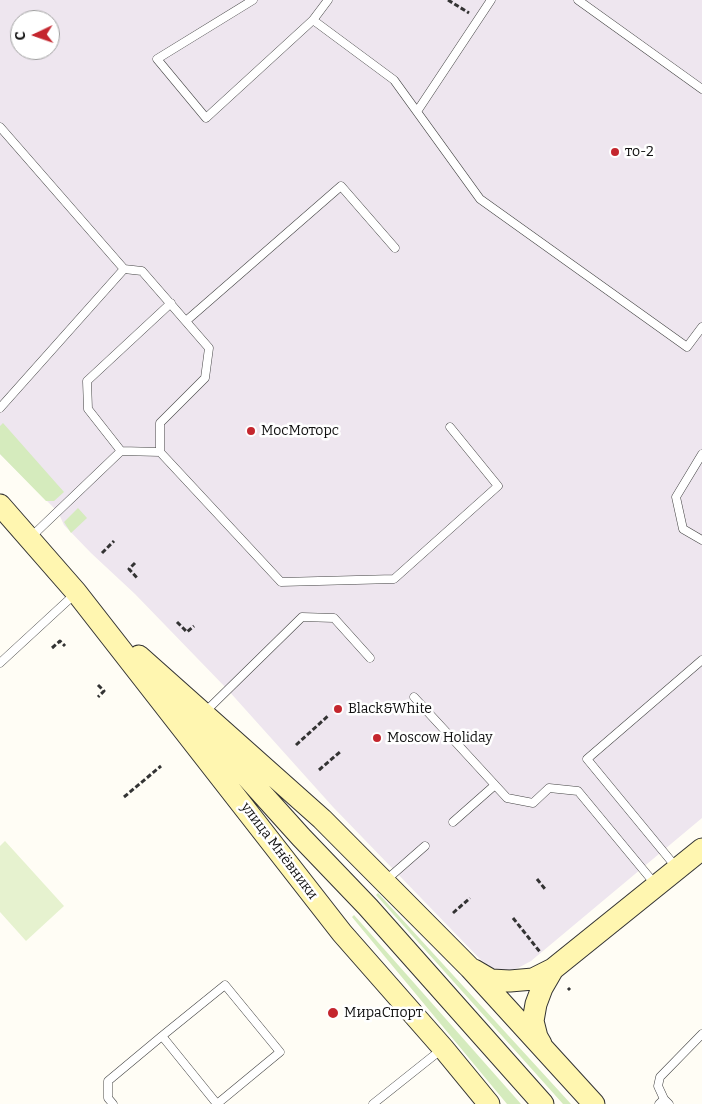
<!DOCTYPE html>
<html>
<head>
<meta charset="utf-8">
<style>
	body { margin:0 }
	#map { position:relative; width:702px; height:1104px; overflow:hidden; background:#fffdf5; font-family:Bitter,serif }
	canvas { display:block }
	.north { position:absolute; left:10px; top:10px; width:50px; height:50px; box-sizing:border-box; background:#fff; border:1px solid #a0a0a0; border-radius:50%; rotate:267deg; font-size:14px; font-weight:700; line-height:20px; text-align:center; color:#111 }
	.north::after { content:''; display:block; margin:auto; width:18px; height:22px; background:#c4262e; clip-path:polygon(50% 0,100% 100%,50% 72%,0 100%) }
</style>
</head>
<body>
<div id="map">
<canvas width="702" height="1104"></canvas>
<div class="north">С</div>
</div>
<script>
const g = document.querySelector('canvas').getContext('2d');
g.lineJoin = 'round';
function fill(path, color) {
  g.fillStyle = color;
  g.fill(path, 'evenodd');
}
function poly(rows) {
  const path = new Path2D();
  for (const r of rows) {
    path.moveTo(r[0], r[1]);
    for (let i = 2; i < r.length; i += 2) path.lineTo(r[i], r[i + 1]);
  }
  return path;
}
function stroke(path, color, width, dash) {
  g.strokeStyle = color;
  g.lineWidth = width;
  g.lineCap = dash ? 'butt' : 'round';
  g.setLineDash(dash || []);
  g.stroke(path);
}
function label(font, color, halo, rows, align = 'center') {
  g.font = font + ' Bitter,serif';
  g.lineWidth = 5;
  g.setLineDash([]);
  g.textBaseline = 'middle';
  g.strokeStyle = halo;
  g.fillStyle = color;
  for (const [text, x, y, turn = 0] of rows) {
    g.save();
    g.translate(x, y);
    g.rotate((+turn || 0) * Math.PI / 180);
    g.textAlign = isNaN(turn) ? turn : align;
    if (halo) g.strokeText(text, 0, 0);
    g.fillText(text, 0, 0);
    g.restore();
  }
}
const industrial = poly([
	[0,0,702,0,702,818,531,961,518,968,506,971,492,968,480,959,333,807,227,689,135,594,91,553,64,525,58,512,0,454],
	[20,20,50,20,50,50,20,50]
]);
const green = poly([
	[3,423,64,492,54,501,46,501,0,454,0,426],
	[78,508,87,518,71,533,64,522],
	[378,893,571,1104,563,1104,376,895],
	[354,915,521,1104,507,1104,352,917]
]);
const pitch = poly([
	[5,841,64,906,26,941,0,912,0,846]
]);
const path = poly([
	[448,0,469,13],
	[102,553,114,541],
	[135,563,129,569,138,579],
	[177,622,187,632,194,626],
	[52,648,60,641,65,646],
	[98,685,104,691,98,697],
	[296,745,329,715],
	[319,770,341,751],
	[124,797,161,766],
	[537,879,545,889],
	[453,913,470,898],
	[513,918,540,952],
	[568,988,570,990]
]);
const lane = poly([
	[253,0,157,59,206,118,313,20,328,0],
	[578,0,702,89],
	[313,20,394,80,480,199,687,347,702,327],
	[418,110,491,0],
	[0,127,124,269,142,271,209,348,205,378,160,423,160,452,281,582,394,579,498,486,450,427],
	[186,321,341,186,395,248],
	[0,408,124,269],
	[121,451,88,409,87,381,171,303],
	[702,454,676,497,683,529,702,540],
	[31,537,121,451,160,452],
	[0,663,76,593],
	[414,697,507,798,533,803,549,788,578,791,655,884],
	[205,712,302,617,334,618,370,658],
	[453,822,495,785],
	[676,867,587,759,702,660],
	[385,881,425,846],
	[664,1099,658,1086,660,1077,702,1034],
	[113,1104,108,1098,108,1081,162,1036,225,985,280,1052,217,1104,162,1036],
	[373,1104,442,1049],
	[659,1104,664,1099,669,1104]
]);
const secondary = poly([
	[0,505,76,592,342,933,443,1048,489,1104],
	[139,656,322,819,470,968,594,1104],
	[174,696,301,837,368,907,543,1104],
	[474,970,491,980,510,981,533,979,553,969,702,849],
	[541,1044,537,1037,533,1021,536,1004,542,988,553,969]
]);
const markers = [
	[615,152,5,"#c4262e"],
	[251,431,5,"#c4262e"],
	[338,709,5,"#c4262e"],
	[377,738,5,"#c4262e"],
	[333,1013,6,"#c4262e"]
];
const poiNames = [
	["то-2",625,152],
	["МосМоторс",261,431],
	["Black&White",348,709],
	["Moscow Holiday",387,738],
	["МираСпорт",344,1013]
];
const streetNames = [
	["улица Мнёвники",279,851,53]
];
fill(industrial, '#eee6ef');
fill(green, '#d5ebbd');
fill(pitch, '#e6f2cf');
stroke(lane, '#444', 9);
stroke(secondary, '#333', 23);
stroke(path, '#333', 3, [5, 2.5]);
stroke(lane, '#fff', 8);
stroke(secondary, '#fff6b0', 21);
for (const [x, y, r, color] of markers) {
  const dot = new Path2D();
  dot.arc(x, y, r, 0, 2 * Math.PI);
  g.fillStyle = color;
  g.fill(dot);
  stroke(dot, '#fff', 2);
}
label('14px', '#111', '#fff', poiNames, 'left');
label('14px', '#111', '#fff', streetNames);
</script>
</body>
</html>
